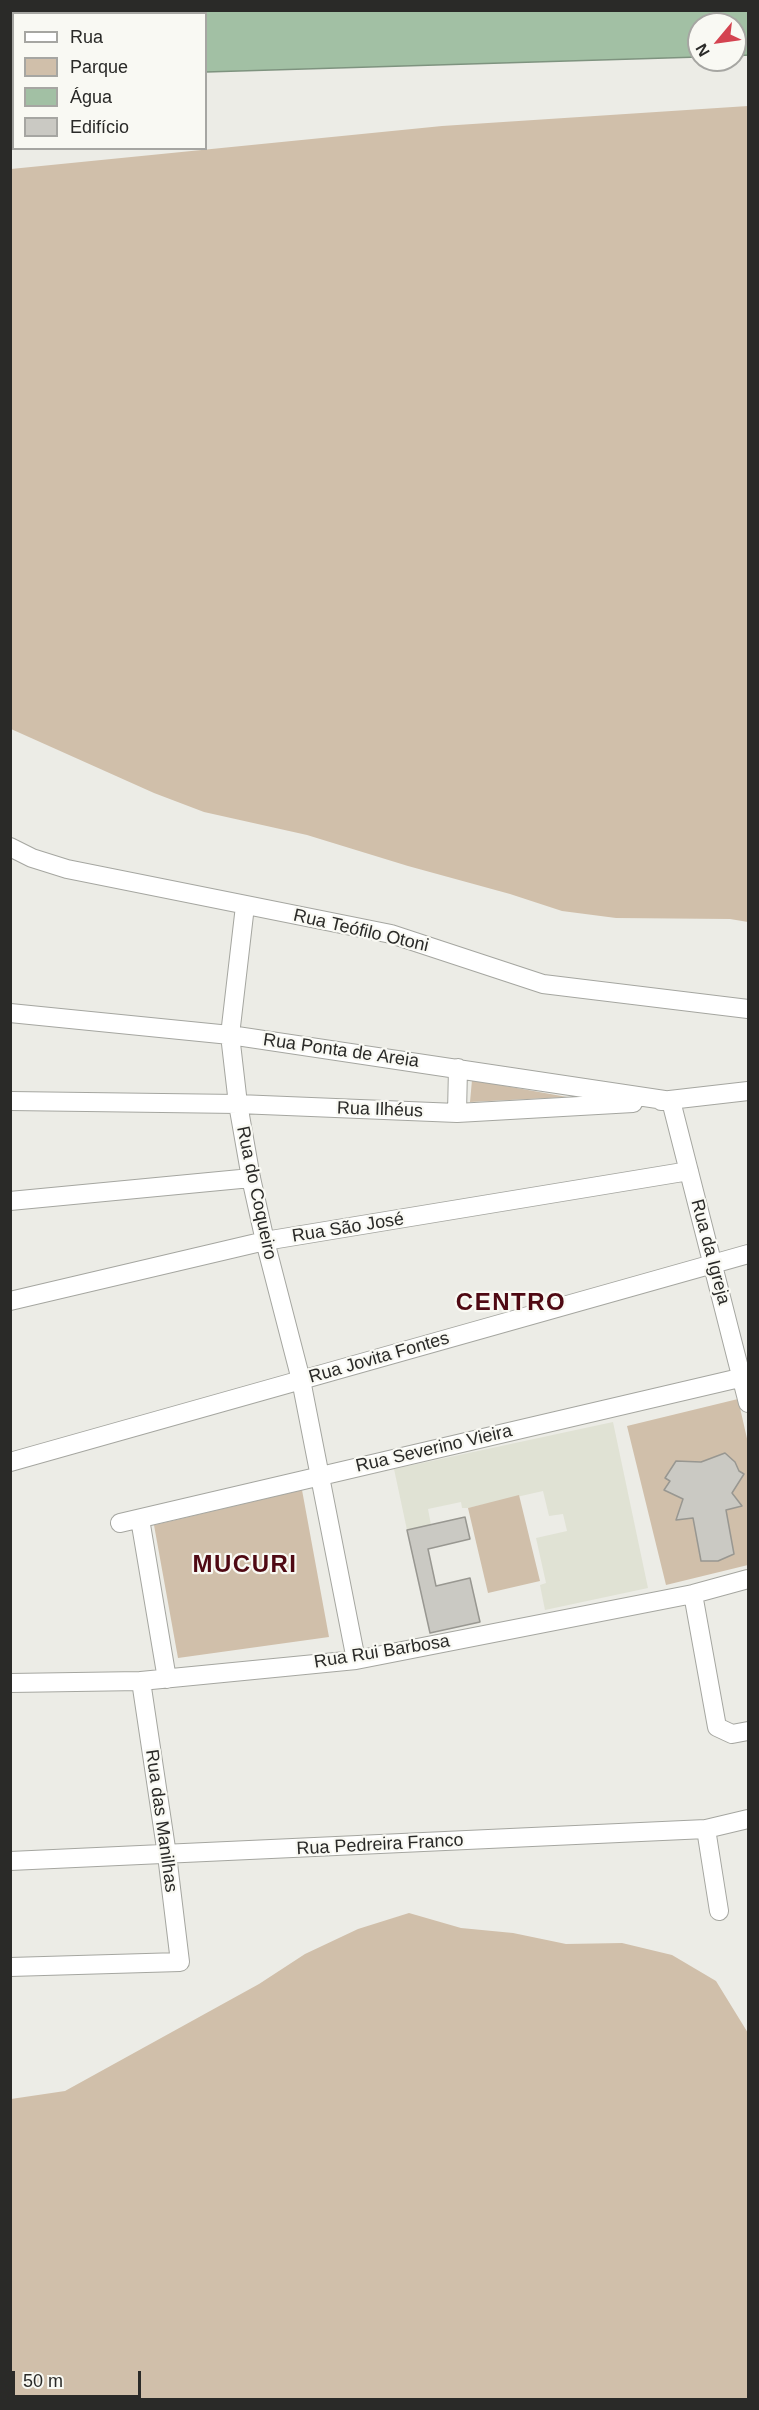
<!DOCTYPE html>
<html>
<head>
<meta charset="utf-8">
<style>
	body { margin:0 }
	#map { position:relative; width:759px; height:2410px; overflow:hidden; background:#ecece6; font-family:Arial,sans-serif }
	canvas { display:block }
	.frame { position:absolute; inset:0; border:12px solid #2a2a28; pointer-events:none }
	.legend { position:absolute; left:12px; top:12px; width:195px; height:138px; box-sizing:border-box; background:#f9f9f3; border:2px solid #a6a6a2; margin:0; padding:8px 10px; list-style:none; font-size:18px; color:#2a2a28 }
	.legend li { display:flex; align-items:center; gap:12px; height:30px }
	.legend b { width:30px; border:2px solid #a6a6a2 }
	.north { position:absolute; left:687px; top:12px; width:60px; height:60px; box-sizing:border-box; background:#f9f9f3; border:2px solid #a6a6a2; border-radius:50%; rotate:241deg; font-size:16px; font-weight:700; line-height:24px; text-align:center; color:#2a2a28 }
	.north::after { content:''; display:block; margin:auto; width:21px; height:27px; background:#d44350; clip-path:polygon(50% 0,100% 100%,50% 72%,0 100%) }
	.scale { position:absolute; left:12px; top:2371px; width:129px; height:27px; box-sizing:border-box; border:3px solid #2a2a28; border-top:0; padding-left:8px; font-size:18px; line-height:21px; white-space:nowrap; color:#2a2a28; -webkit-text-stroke:4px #f9f9f3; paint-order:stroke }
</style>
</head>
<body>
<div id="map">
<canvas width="759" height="2410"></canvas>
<div class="frame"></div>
<ul class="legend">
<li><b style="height:8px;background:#fff"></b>Rua</li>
<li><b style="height:16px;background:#d0bfaa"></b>Parque</li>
<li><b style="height:16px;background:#a2c0a4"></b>Água</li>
<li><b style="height:16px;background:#cac9c3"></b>Edifício</li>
</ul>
<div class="north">N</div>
<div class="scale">50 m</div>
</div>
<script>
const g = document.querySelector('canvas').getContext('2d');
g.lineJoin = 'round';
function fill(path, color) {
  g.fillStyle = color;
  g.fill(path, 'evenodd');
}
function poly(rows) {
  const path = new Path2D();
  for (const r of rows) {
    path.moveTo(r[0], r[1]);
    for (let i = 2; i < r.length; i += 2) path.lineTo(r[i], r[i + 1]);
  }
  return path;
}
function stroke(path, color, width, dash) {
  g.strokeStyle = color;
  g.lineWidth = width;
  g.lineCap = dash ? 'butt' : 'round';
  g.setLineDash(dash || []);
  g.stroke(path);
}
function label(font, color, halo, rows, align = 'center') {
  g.font = font + ' Arial,sans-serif';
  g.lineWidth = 4.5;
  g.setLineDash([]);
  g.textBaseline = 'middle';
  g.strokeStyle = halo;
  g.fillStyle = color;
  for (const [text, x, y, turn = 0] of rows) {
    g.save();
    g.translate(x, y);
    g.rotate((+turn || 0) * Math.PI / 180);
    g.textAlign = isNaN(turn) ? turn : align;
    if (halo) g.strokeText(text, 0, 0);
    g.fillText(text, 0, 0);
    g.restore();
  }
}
const built = poly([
	[613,1422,648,1588,545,1610,540,1585,546,1583,536,1538,567,1531,563,1514,549,1516,543,1491,468,1508,462,1508,461,1502,428,1509,431,1525,407,1530,394,1469]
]);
const green = poly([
	[748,106,748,922,730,919,616,918,562,911,510,894,408,866,307,835,204,812,154,793,11,729,11,169,442,126],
	[472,1080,567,1097,470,1102],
	[738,1399,748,1443,748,1565,666,1585,627,1426],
	[302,1490,329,1637,178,1658,154,1525],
	[519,1495,540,1581,488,1593,468,1508],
	[409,1913,461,1928,513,1933,566,1944,622,1943,672,1955,716,1981,748,2033,748,2399,11,2399,11,2099,65,2091,259,1984,305,1954,358,1929]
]);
const water = poly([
	[10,11,748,11,748,55,735,56,735,24,699,24,699,57,206,72,206,14,14,14,14,77,11,77,10,11]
]);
const building = poly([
	[725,1453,735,1462,739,1471,744,1474,732,1493,742,1506,726,1510,734,1554,718,1561,701,1561,693,1518,676,1520,683,1499,664,1490,670,1481,665,1478,676,1461,701,1462,725,1453],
	[465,1517,470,1539,428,1549,436,1586,470,1578,480,1622,430,1633,407,1530,465,1517]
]);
const street = poly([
	[10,847,32,858,67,869,391,934,543,984,748,1009],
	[245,906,230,1035,238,1104,251,1178,265,1241,301,1380,356,1660],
	[10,1013,230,1035,671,1101,748,1403],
	[10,1101,238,1104,457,1113,633,1103],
	[661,1101,748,1091],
	[457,1113,458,1068],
	[10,1201,251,1178],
	[10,1301,265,1241,689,1171],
	[10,1462,748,1254],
	[140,1519,167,1679],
	[120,1523,748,1376],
	[693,1594,717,1727,732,1734,748,1731],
	[10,1683,141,1681,356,1660,693,1594,748,1579],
	[706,1829,719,1911],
	[10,1861,706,1829,748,1819],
	[10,1967,180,1962,167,1855,141,1681]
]);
const streetNames = [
	["Rua Teófilo Otoni",361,931,13],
	["Rua Ponta de Areia",341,1051,8],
	["Rua Ilhéus",380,1110,2],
	["Rua do Coqueiro",256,1193,78],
	["Rua São José",348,1228,-9],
	["Rua da Igreja",710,1252,75],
	["Rua Jovita Fontes",379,1358,-16],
	["Rua Severino Vieira",434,1449,-13],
	["Rua Rui Barbosa",382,1652,-9],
	["Rua das Manilhas",161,1821,82],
	["Rua Pedreira Franco",380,1845,-3]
];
const districtNames = [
	["CENTRO",511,1303],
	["MUCURI",245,1565]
];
fill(built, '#e0e2d4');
fill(green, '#d0bfaa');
fill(water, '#a2c0a4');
stroke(water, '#7e937f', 1.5);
fill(building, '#cac9c3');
stroke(building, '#989791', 1.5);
stroke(street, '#a5a6a0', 20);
stroke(street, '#fff', 18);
label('18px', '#2a2a28', '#f9f9f3', streetNames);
g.letterSpacing = '1.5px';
label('bold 24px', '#4f0913', '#f9f9f3', districtNames);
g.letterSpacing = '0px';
</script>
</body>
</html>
